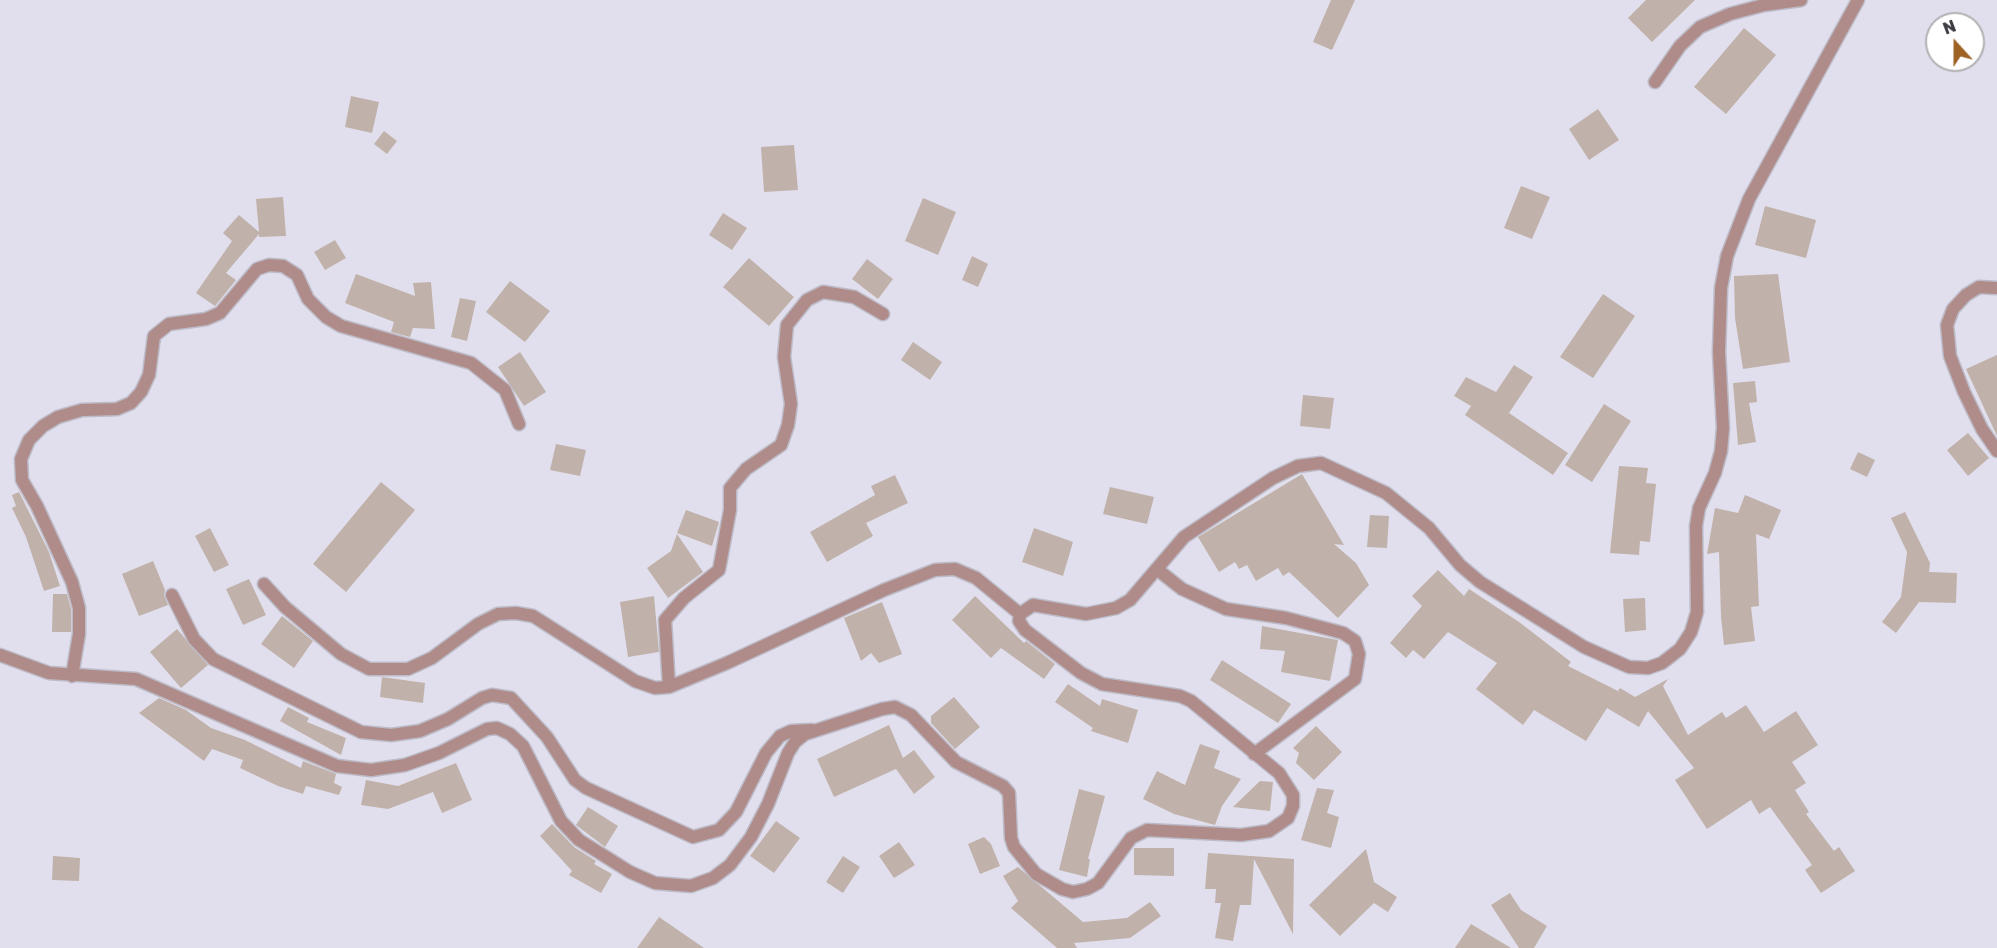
<!DOCTYPE html>
<html>
<head>
<meta charset="utf-8">
<style>
	body { margin:0 }
	#map { position:relative; width:1997px; height:948px; overflow:hidden; background:#e1dfed; font-family:"Golos Text",sans-serif }
	canvas { display:block }
	.north { position:absolute; left:1925px; top:12px; width:60px; height:60px; box-sizing:border-box; background:#fff; border:2px solid #b1b1b3; border-radius:50%; rotate:339deg; font-size:16px; font-weight:700; line-height:24px; text-align:center; color:#3d3c42 }
	.north::after { content:''; display:block; margin:auto; width:21px; height:27px; background:#9e6224; clip-path:polygon(50% 0,100% 100%,50% 72%,0 100%) }
</style>
</head>
<body>
<div id="map">
<canvas width="1997" height="948"></canvas>
<div class="north">N</div>
</div>
<script>
const g = document.querySelector('canvas').getContext('2d');
g.lineJoin = 'round';
function fill(path, color) {
  g.fillStyle = color;
  g.fill(path, 'evenodd');
}
function poly(rows) {
  const path = new Path2D();
  for (const r of rows) {
    path.moveTo(r[0], r[1]);
    for (let i = 2; i < r.length; i += 2) path.lineTo(r[i], r[i + 1]);
  }
  return path;
}
function stroke(path, color, width, dash) {
  g.strokeStyle = color;
  g.lineWidth = width;
  g.lineCap = dash ? 'butt' : 'round';
  g.setLineDash(dash || []);
  g.stroke(path);
}
const building = poly([
	[1331,0,1355,0,1332,50,1313,42],
	[1646,0,1695,0,1652,42,1628,18],
	[1744,28,1776,55,1726,114,1694,87],
	[351,96,379,102,372,133,345,127],
	[1598,109,1619,140,1589,160,1569,129],
	[384,131,397,141,387,154,374,144],
	[794,145,798,190,764,192,761,147],
	[1521,186,1550,197,1532,239,1504,228],
	[283,197,286,236,259,237,259,234,226,273,236,280,215,306,196,293,232,241,223,233,239,215,259,232,256,199],
	[923,198,956,212,938,255,905,241],
	[1765,206,1816,220,1806,258,1755,245],
	[723,213,747,228,732,250,709,235],
	[335,240,346,258,325,270,314,252],
	[972,256,988,264,978,287,962,280],
	[749,258,794,297,769,326,723,287],
	[867,259,893,279,878,299,852,279],
	[356,274,415,296,413,283,431,282,435,329,413,328,410,337,391,332,394,322,345,303],
	[1778,274,1790,362,1743,369,1735,318,1734,276],
	[510,281,550,311,525,342,486,312],
	[1603,294,1635,316,1593,378,1560,357],
	[460,298,476,301,467,341,451,337],
	[913,342,942,362,930,380,901,360],
	[520,352,546,392,524,406,498,367],
	[1997,355,1997,436,1966,369],
	[1514,365,1533,377,1509,413,1568,453,1553,475,1465,415,1471,406,1454,396,1466,377,1496,392],
	[1755,381,1757,402,1749,403,1756,442,1738,445,1733,383],
	[1303,395,1334,398,1330,429,1300,426],
	[1604,404,1631,421,1592,482,1565,465],
	[1968,433,1989,458,1968,476,1947,450],
	[556,444,586,450,580,476,550,470],
	[1858,452,1875,460,1867,477,1850,469],
	[1619,466,1648,468,1646,483,1656,484,1650,542,1640,541,1639,555,1610,553],
	[1302,474,1344,545,1334,544,1356,563,1369,585,1338,618,1289,572,1283,576,1278,568,1256,581,1247,565,1239,569,1235,562,1219,572,1198,537],
	[895,475,908,503,866,523,873,536,827,562,810,532,875,495,871,486],
	[381,482,415,510,346,592,313,564],
	[1110,487,1154,497,1147,524,1103,514],
	[19,492,49,552,60,586,44,591,26,537,12,508,16,506,12,495],
	[1745,495,1781,510,1769,539,1756,534,1759,606,1751,607,1755,641,1724,645,1721,617,1719,552,1707,554,1715,508,1738,513],
	[686,510,719,522,712,546,677,533],
	[1905,512,1930,563,1929,572,1957,573,1956,603,1919,602,1896,633,1882,622,1901,597,1907,552,1891,518],
	[1370,515,1389,516,1387,548,1367,547],
	[210,528,229,565,214,572,195,536],
	[1034,528,1073,542,1063,576,1022,562],
	[677,534,703,572,668,598,647,568,671,551],
	[153,561,165,590,164,595,168,605,139,616,122,574],
	[1438,570,1464,596,1469,589,1519,622,1571,662,1568,666,1618,691,1620,688,1635,697,1668,679,1663,686,1688,735,1722,712,1726,718,1746,705,1764,732,1796,711,1818,745,1792,762,1806,783,1795,790,1809,812,1806,814,1834,851,1839,847,1855,871,1821,893,1805,870,1812,865,1770,807,1759,814,1751,800,1707,829,1675,780,1694,768,1648,711,1639,727,1607,708,1586,741,1534,710,1523,725,1476,689,1497,663,1448,632,1424,659,1413,650,1406,658,1390,643,1422,606,1412,596],
	[249,579,266,615,243,625,226,589],
	[53,594,67,594,71,609,71,632,52,632],
	[654,596,659,652,628,657,620,602],
	[975,596,1024,643,1026,641,1055,664,1044,679,1001,648,991,658,952,620],
	[1645,598,1646,630,1625,632,1623,599],
	[882,602,902,654,879,663,871,653,861,661,844,618],
	[282,616,313,641,294,668,261,644],
	[1262,626,1338,640,1330,681,1281,672,1285,651,1260,649],
	[177,629,208,665,181,688,150,652],
	[1222,660,1291,704,1278,723,1210,680],
	[382,677,425,683,423,703,380,697],
	[1068,684,1100,706,1102,699,1138,710,1128,743,1091,731,1093,728,1055,702],
	[954,697,980,727,955,749,931,723,931,716],
	[159,698,186,710,211,728,245,740,301,768,303,761,336,774,334,783,342,787,339,795,306,786,303,794,278,786,240,768,243,760,212,749,204,761,139,713],
	[288,707,309,718,307,722,346,738,341,755,280,721],
	[889,725,903,758,914,750,935,777,914,794,896,769,834,797,817,759],
	[1316,726,1342,752,1314,780,1296,763,1299,753,1293,748],
	[1200,744,1220,751,1214,768,1241,779,1222,806,1215,825,1174,814,1143,799,1157,771,1185,785],
	[456,763,472,800,442,813,433,792,388,809,361,805,366,780,398,786],
	[1260,781,1273,782,1270,811,1233,807],
	[1317,788,1334,790,1327,813,1339,817,1331,848,1301,840],
	[1079,789,1105,796,1088,859,1090,859,1087,877,1059,870],
	[588,807,618,826,605,847,576,825],
	[776,821,800,838,774,873,750,856],
	[552,824,574,847,596,861,594,864,612,874,601,893,569,875,572,871,540,836],
	[984,837,991,844,1000,866,980,874,968,844],
	[899,842,915,865,894,878,879,856],
	[1134,848,1174,848,1174,876,1134,875],
	[1366,849,1374,882,1397,897,1388,912,1374,903,1340,936,1309,905],
	[1208,853,1294,859,1293,934,1254,859,1251,905,1240,905,1233,941,1215,938,1221,903,1215,903,1216,889,1205,889],
	[53,856,80,858,79,881,52,880],
	[843,856,860,867,843,893,826,882],
	[1018,867,1083,922,1127,918,1150,902,1161,916,1130,938,1074,943,1077,948,1057,948,1011,908,1018,901,1003,876],
	[1510,893,1521,910,1547,926,1534,948,1519,948,1491,905],
	[659,917,704,948,637,948],
	[1471,924,1511,948,1455,948]
]);
const street = poly([
	[1655,82,1680,46,1700,27,1730,14,1764,5,1801,0],
	[1997,288,1979,287,1966,295,1953,309,1947,325,1950,356,1964,392,1982,429,1997,451],
	[1158,570,1182,589,1226,609,1286,618,1343,633,1355,641,1359,654,1355,679,1254,754],
	[264,584,285,607,341,654,369,669,408,669,432,658,478,624,498,614,516,613,533,616,635,681,655,688,669,687,727,663,884,590,935,570,955,569,976,578,1020,614],
	[172,595,194,639,213,659,361,732,391,735,420,731,448,719,482,698,492,695,511,698,547,737,575,780,586,788,693,837,719,830,736,812,766,753,780,736,791,731,812,730],
	[0,655,49,673,136,679,337,766,371,770,405,765,439,753,487,729,497,728,510,734,523,746,561,821,579,840,630,872,655,883,691,886,713,878,730,865,751,837,768,804,788,753,795,742,805,734,882,709,895,707,911,715,956,762,1003,786,1009,793,1011,838,1014,847,1036,874,1062,889,1073,892,1087,889,1098,883,1131,838,1147,830,1241,835,1269,831,1288,818,1293,806,1293,795,1279,773,1191,701,1180,696,1102,684,1081,673,1025,630,1019,621,1020,614,1033,605,1086,614,1116,608,1130,600,1184,537,1273,478,1298,466,1321,463,1386,493,1429,528,1460,565,1480,582,1584,647,1629,667,1648,668,1662,663,1680,649,1691,632,1697,612,1696,526,1699,508,1715,473,1721,451,1723,428,1719,352,1721,288,1727,256,1749,199,1858,0],
	[72,676,79,634,79,608,72,582,37,506,22,480,21,459,29,440,43,426,58,417,82,410,117,409,131,403,141,392,149,375,154,336,169,324,206,319,220,313,257,269,269,265,283,266,297,275,308,299,326,317,341,326,471,363,505,390,519,424],
	[669,687,665,620,684,598,719,570,730,510,730,488,746,469,781,445,788,425,791,404,784,357,787,325,807,300,823,292,854,297,883,314]
]);
fill(building, '#c0b2aa');
stroke(street, '#bdbbc7', 15);
stroke(street, '#af8c89', 12);
</script>
</body>
</html>
